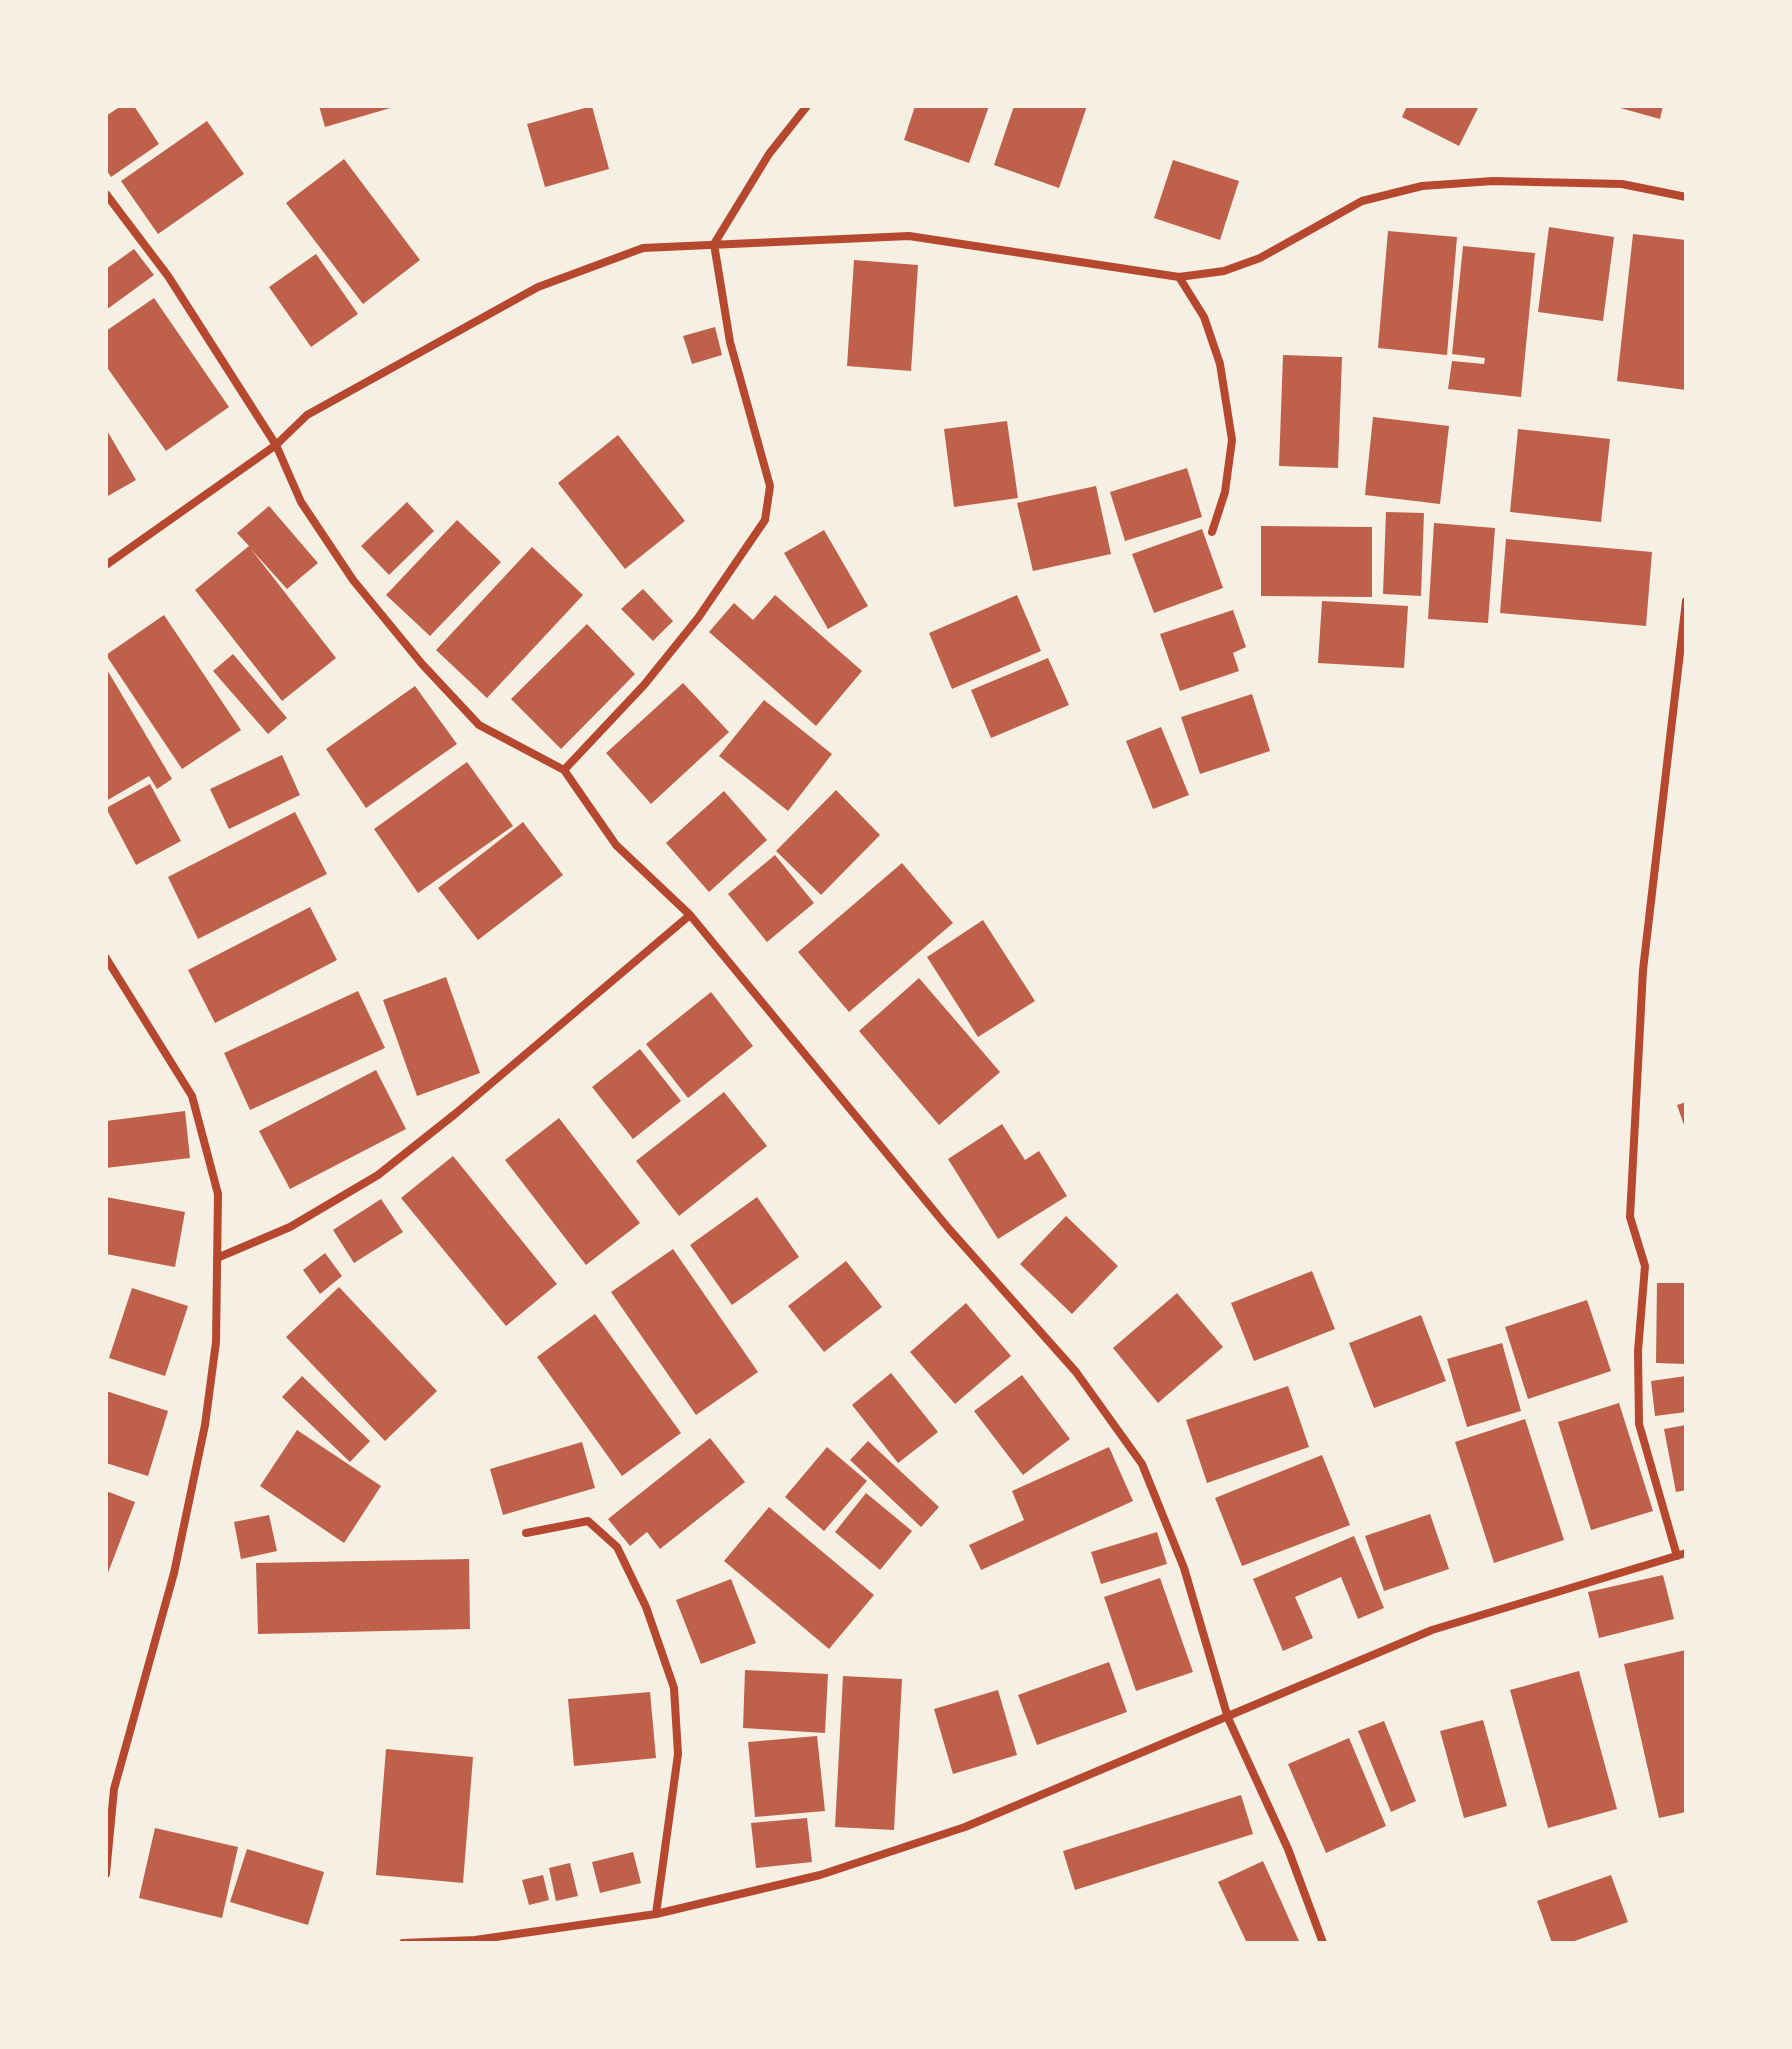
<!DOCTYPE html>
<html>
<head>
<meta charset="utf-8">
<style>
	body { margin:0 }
	#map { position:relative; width:1792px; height:2049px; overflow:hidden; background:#f6efe4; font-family:Quicksand,sans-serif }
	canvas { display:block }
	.frame { position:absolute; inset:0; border:108px solid #f6efe4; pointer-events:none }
</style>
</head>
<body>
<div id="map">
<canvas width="1792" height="2049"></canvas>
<div class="frame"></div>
</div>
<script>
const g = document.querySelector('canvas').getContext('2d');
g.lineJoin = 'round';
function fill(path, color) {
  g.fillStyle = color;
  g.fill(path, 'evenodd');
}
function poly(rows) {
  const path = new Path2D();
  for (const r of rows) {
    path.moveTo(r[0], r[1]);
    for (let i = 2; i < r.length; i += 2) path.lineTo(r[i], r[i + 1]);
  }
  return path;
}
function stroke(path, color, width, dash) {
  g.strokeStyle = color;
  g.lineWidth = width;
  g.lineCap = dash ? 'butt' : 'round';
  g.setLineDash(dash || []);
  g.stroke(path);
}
const building = poly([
	[121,106,134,106,159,144,111,177,106,169,106,116],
	[319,106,394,106,394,107,325,127],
	[592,106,609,169,545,187,527,124],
	[915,106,989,106,969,163,904,140],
	[1014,106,1087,106,1059,188,994,165],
	[1407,106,1479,106,1459,146,1402,117],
	[1613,106,1663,106,1660,119],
	[207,121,244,174,158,234,121,181],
	[344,159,420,260,363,304,286,203],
	[1173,160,1239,181,1220,240,1154,218],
	[1549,227,1614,237,1603,321,1538,312],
	[1388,231,1457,237,1447,355,1378,348],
	[1633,234,1686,240,1686,390,1617,381],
	[1463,246,1535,253,1521,397,1448,389,1452,361,1484,364,1485,358,1452,354],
	[134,249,154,275,106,310,106,269],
	[316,254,358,314,311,347,269,287],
	[854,260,918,265,911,371,847,366],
	[154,298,229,407,166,451,106,366,106,331],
	[715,327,722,355,692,364,683,336],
	[1283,355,1342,357,1338,468,1279,466],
	[1373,417,1449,426,1440,504,1365,495],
	[1007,421,1018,498,954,507,944,429],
	[106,429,136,480,106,497],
	[1518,429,1610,439,1601,522,1510,512],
	[618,435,685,521,625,569,558,483],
	[1187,468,1202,517,1125,541,1110,492],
	[1096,486,1111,554,1033,571,1017,503],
	[407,502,434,531,389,575,361,546],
	[269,506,318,563,287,589,251,549,336,658,282,701,195,590,249,546,237,533],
	[1386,512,1424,513,1421,596,1383,594],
	[457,520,501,562,430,636,386,595],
	[1434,523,1495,528,1488,623,1428,619],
	[1261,526,1372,527,1372,597,1261,596],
	[1202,529,1223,588,1154,613,1132,554],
	[824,530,868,606,828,629,784,553],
	[1506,539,1652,552,1646,626,1500,613],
	[532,547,583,595,487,698,436,650],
	[643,589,673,621,653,641,621,609],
	[775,595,862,671,816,726,709,632,734,603,753,620],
	[1017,595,1041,651,952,689,929,633],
	[1322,601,1408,606,1404,668,1318,663],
	[1233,610,1246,647,1233,653,1239,671,1180,691,1160,634],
	[164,615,241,730,182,769,106,655],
	[587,624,635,674,561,749,511,699],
	[233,654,287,718,268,734,213,671],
	[1048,658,1069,705,991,738,971,690],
	[106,668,172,779,157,789,149,776,106,801],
	[683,683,729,732,651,804,606,753],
	[415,686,457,744,366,808,326,749],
	[1252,694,1270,751,1200,774,1181,717],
	[764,700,832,754,788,811,719,756],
	[1161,727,1189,795,1153,809,1126,741],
	[282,755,300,795,229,829,210,789],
	[467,762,513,826,418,893,374,829],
	[150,784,181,841,136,865,106,808],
	[836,790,880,835,821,895,776,851],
	[724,791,767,840,709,892,666,843],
	[295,812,327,874,198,939,168,877],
	[523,822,563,875,478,940,438,888],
	[775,855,814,903,767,942,728,894],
	[902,863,953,923,849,1012,798,952],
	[310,907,337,960,215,1023,188,970],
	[983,920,1035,1001,978,1037,927,957],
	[446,977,480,1073,417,1096,383,1000],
	[919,978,1000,1072,939,1125,859,1031],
	[358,991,385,1048,250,1110,224,1053],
	[711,992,753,1046,688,1098,646,1044],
	[640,1049,681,1101,633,1139,592,1087],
	[376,1070,406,1129,290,1189,259,1131],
	[724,1092,767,1146,679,1216,636,1161],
	[1686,1102,1686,1131,1677,1105],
	[185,1111,190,1158,106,1168,106,1121],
	[559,1118,640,1223,586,1265,505,1160],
	[1002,1124,1025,1160,1039,1151,1067,1196,998,1239,948,1159],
	[453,1156,557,1284,506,1326,401,1198],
	[106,1197,185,1212,175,1267,106,1254],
	[757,1197,799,1257,732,1305,690,1245],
	[381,1199,403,1232,354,1263,333,1230],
	[1066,1216,1118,1266,1072,1314,1020,1264],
	[673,1249,758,1372,696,1415,611,1292],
	[325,1253,342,1276,320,1294,303,1270],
	[846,1261,882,1307,824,1352,788,1306],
	[1312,1271,1335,1329,1254,1361,1231,1303],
	[1657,1283,1686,1283,1686,1364,1656,1363],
	[339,1287,437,1391,385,1441,286,1337],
	[132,1288,188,1306,165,1376,109,1358],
	[1177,1293,1223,1347,1158,1403,1113,1348],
	[1587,1300,1611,1371,1528,1399,1505,1327],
	[966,1303,1011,1356,955,1404,910,1352],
	[595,1314,681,1433,622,1476,537,1357],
	[1421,1315,1446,1381,1374,1408,1349,1343],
	[1502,1343,1521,1411,1467,1427,1447,1359],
	[891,1373,938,1432,898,1463,852,1405],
	[1022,1375,1070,1439,1023,1475,974,1411],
	[302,1376,370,1441,350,1462,282,1397],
	[1686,1376,1686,1412,1655,1416,1651,1381],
	[1288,1386,1309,1447,1207,1483,1186,1420],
	[106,1391,168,1411,148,1476,106,1463],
	[1619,1403,1653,1511,1591,1530,1558,1422],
	[1525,1419,1564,1540,1494,1563,1455,1442],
	[1686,1425,1686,1490,1676,1492,1664,1429],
	[297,1430,381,1486,344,1543,260,1486],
	[710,1438,745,1482,660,1549,647,1532,630,1546,608,1519],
	[868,1441,939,1507,921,1527,850,1460],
	[582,1442,595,1488,503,1515,490,1469],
	[827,1447,867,1481,824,1531,785,1497],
	[1109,1447,1133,1501,981,1570,969,1545,1024,1520,1012,1491],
	[1322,1455,1350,1525,1242,1566,1215,1498],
	[106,1491,135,1502,106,1578],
	[866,1493,912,1531,880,1570,835,1532],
	[769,1507,874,1595,829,1649,724,1561],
	[1430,1514,1449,1569,1384,1591,1365,1536],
	[269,1515,277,1551,241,1559,234,1522],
	[1157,1532,1167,1564,1101,1584,1091,1552],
	[1354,1536,1384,1608,1358,1619,1341,1577,1295,1597,1313,1638,1283,1651,1253,1579],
	[469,1559,470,1629,258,1634,256,1563],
	[1663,1575,1674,1619,1599,1638,1588,1592],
	[1160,1578,1193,1672,1136,1691,1104,1597],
	[731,1579,756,1643,701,1664,676,1600],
	[1686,1650,1686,1812,1659,1818,1624,1664],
	[1109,1662,1127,1712,1037,1745,1018,1695],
	[745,1670,828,1674,825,1733,743,1728],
	[1579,1671,1617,1809,1548,1828,1510,1690],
	[843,1676,902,1679,894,1830,835,1827],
	[998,1690,1017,1755,953,1774,934,1709],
	[650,1692,656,1758,574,1766,568,1699],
	[1483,1720,1507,1806,1464,1818,1440,1731],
	[1384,1721,1416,1801,1391,1812,1358,1731],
	[817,1736,825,1811,755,1817,748,1742],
	[1349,1738,1386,1826,1326,1853,1288,1764],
	[386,1749,473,1757,463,1883,376,1875],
	[1241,1795,1253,1834,1075,1890,1063,1851],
	[807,1818,812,1862,756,1868,751,1823],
	[155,1828,238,1847,222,1918,139,1898],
	[247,1849,324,1872,308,1925,230,1902],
	[633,1852,641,1883,600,1893,592,1862],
	[1263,1861,1299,1941,1294,1943,1247,1943,1218,1882],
	[570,1863,578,1896,556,1901,549,1868],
	[543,1875,549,1900,529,1905,522,1880],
	[1611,1875,1628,1922,1569,1943,1552,1943,1537,1901]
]);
const minor = poly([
	[106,194,168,276,276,445,301,502,353,580,422,664,479,725,564,770,616,845,690,915,949,1229,1076,1372,1142,1464,1184,1568,1228,1718,1288,1849,1323,1943],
	[1179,277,1204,317,1220,364,1232,440,1225,492,1212,532],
	[106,565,276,445,307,415,538,287,643,248,909,236,1179,277,1224,271,1260,258,1362,201,1422,186,1493,181,1622,184,1686,197],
	[564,770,644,685,698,618,765,520,770,486,730,342,714,244,769,154,807,106],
	[106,958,192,1096,218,1194,216,1342,205,1425,174,1573,114,1789,106,1874],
	[217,1258,290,1227,378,1175,455,1114,690,915],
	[526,1533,588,1521,617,1547,646,1607,674,1688,678,1754,656,1914],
	[1677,1556,1639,1424,1638,1351,1645,1266,1630,1217,1643,970,1686,601],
	[403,1943,475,1940,656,1914,820,1875,965,1827,1432,1630,1686,1553]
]);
fill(building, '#bf614a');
stroke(minor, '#b5482f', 8);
</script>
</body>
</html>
